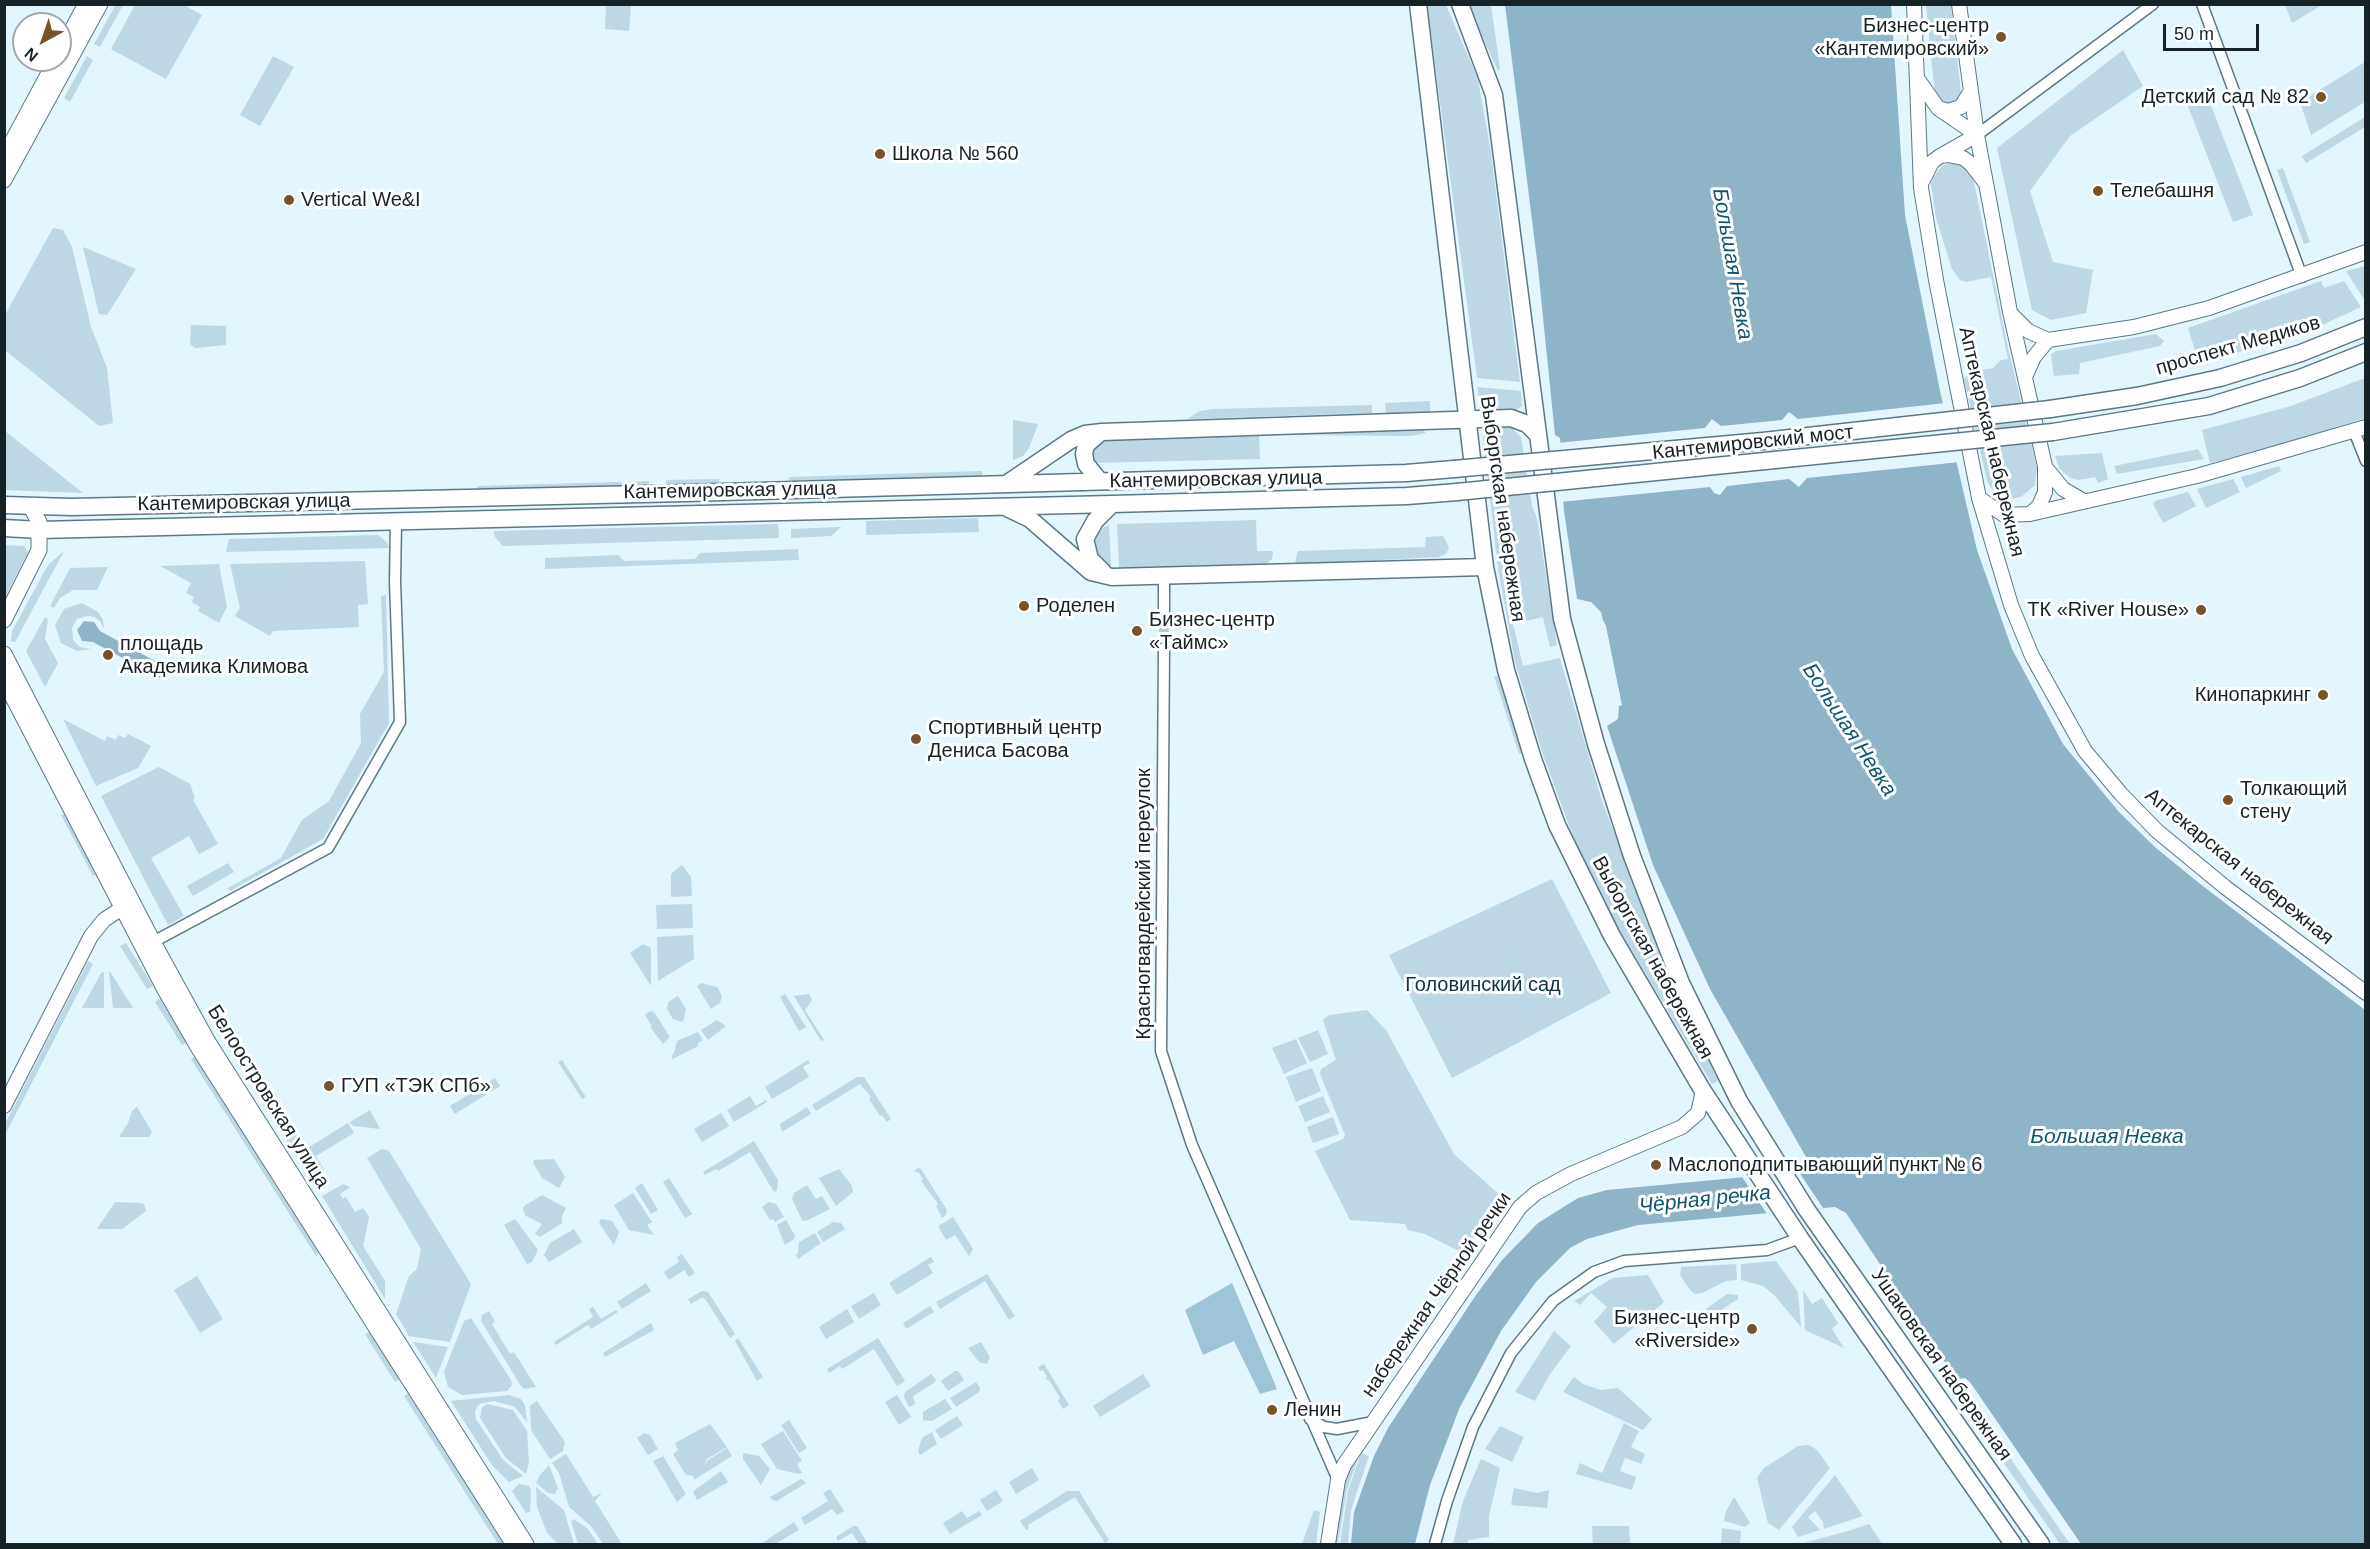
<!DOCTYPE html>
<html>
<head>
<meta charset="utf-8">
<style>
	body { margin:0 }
	#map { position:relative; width:2370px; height:1549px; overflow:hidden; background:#e3f5fd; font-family:Helvetica,sans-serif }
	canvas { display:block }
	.frame { position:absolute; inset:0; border:6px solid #172227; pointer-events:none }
	.north { position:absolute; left:12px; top:12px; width:60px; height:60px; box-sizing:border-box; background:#fff; border:2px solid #a2a7a9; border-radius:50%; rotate:220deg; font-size:16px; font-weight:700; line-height:24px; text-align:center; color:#172227 }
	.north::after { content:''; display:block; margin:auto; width:21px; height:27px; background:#76532b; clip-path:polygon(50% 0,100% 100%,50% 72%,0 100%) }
	.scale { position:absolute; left:2163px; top:24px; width:96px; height:27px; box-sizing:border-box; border:3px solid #172227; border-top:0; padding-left:8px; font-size:18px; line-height:21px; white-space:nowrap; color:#172227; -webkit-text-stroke:4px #fff; paint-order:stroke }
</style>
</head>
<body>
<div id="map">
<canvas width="2370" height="1549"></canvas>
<div class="frame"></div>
<div class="north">N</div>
<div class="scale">50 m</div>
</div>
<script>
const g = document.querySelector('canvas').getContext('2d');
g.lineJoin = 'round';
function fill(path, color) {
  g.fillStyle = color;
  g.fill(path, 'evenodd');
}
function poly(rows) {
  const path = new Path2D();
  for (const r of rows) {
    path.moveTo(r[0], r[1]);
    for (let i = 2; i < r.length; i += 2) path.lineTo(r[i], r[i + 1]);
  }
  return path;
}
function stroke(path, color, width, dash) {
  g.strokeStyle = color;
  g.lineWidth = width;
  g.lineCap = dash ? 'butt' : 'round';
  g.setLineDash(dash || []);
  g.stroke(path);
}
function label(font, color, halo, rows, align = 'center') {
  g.font = font + ' Helvetica,sans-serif';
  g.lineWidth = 6;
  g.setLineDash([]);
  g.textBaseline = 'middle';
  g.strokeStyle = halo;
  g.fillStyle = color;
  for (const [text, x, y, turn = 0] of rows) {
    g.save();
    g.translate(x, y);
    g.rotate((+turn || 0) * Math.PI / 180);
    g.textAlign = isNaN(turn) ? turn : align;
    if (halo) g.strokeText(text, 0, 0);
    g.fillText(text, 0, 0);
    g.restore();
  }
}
const green = poly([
	[116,4,123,5,100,47,94,44],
	[135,5,184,5,202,15,166,79,111,49],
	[606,5,631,5,629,31,605,29],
	[1427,5,1446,5,1478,79,1491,153,1520,382,1477,378],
	[1468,5,1491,5,1500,69,1498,71],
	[1926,5,1951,5,1961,93,1957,103,1944,105,1935,95],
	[2285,5,2285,4,2322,5,2292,23],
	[2123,50,2143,86,2070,136,2030,191,2053,262,2093,270,2086,313,2051,320,2032,310,1997,148],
	[87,56,93,60,70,102,64,98],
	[273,56,294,67,260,126,240,115],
	[2365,62,2365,102,2311,135,2300,102],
	[2206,92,2253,215,2233,222,2186,101],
	[2365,117,2365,127,2306,163,2302,156],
	[1949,163,1962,165,1968,169,1974,182,2007,343,2037,468,2035,485,2021,497,2012,499,2001,496,1993,491,1987,481,1964,379,1970,372,1993,368,2001,360,2008,359,1991,277,1966,282,1960,280,1952,269,1936,218,1931,185,1933,177,1942,166],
	[2283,168,2310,242,2304,244,2277,170],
	[53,228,63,230,72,247,91,327,107,368,113,423,99,426,5,350,5,315],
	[83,247,136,269,107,315,99,314],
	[2365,266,2366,266,2365,301,2346,271],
	[2321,281,2324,288,2344,281,2361,307,2320,326,2264,345,2199,363,2188,328],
	[191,325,226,326,226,345,195,348,190,344],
	[2156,334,2164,341,2160,346,2080,363,2079,374,2054,376,2051,354,2056,351],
	[2365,378,2365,418,2289,442,2210,463,2202,430,2291,406],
	[1477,387,1521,391,1522,406,1516,410,1487,409,1480,404],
	[1430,401,1430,412,1386,414,1385,403],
	[1372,405,1372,413,1187,419,1200,411,1213,409],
	[1013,420,1038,424,1029,448,1023,456,1013,460],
	[1494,426,1511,427,1521,437,1532,506,1537,518,1557,645,1550,647,1543,617,1513,624,1523,666,1560,658,1602,801,1674,987,1718,1081,1712,1084,1612,918,1575,842,1542,752,1515,662,1498,569,1483,437,1489,428],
	[1422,430,1426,433,1411,436,1298,435,1303,432],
	[5,431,83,493,5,490],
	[1259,436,1260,459,1092,463,1091,446,1102,440],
	[2198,449,2204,459,2117,474,2114,466],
	[2102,453,2108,479,2098,483,2095,477,2079,480,2070,478,2059,468,2055,456],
	[2279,466,2281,471,2246,488,2241,477],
	[982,471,982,477,789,482,789,477],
	[719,479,719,484,666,486,666,480],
	[2233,479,2240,492,2206,508,2197,489],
	[649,481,649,486,477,492,477,486],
	[2188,492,2196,506,2163,523,2153,504,2155,501],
	[978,518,979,532,866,535,866,521],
	[1256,520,1257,551,1273,551,1272,559,1266,564,1119,568,1117,524],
	[778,524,779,538,503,546,495,537,494,531],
	[1109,525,1111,567,1105,564,1092,549,1094,536,1102,528],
	[841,527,831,536,791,538,791,529],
	[378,535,387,542,389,548,226,552,229,539],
	[1443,536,1449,547,1446,554,1439,557,1299,564,1295,561,1298,551,1425,547,1426,537],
	[5,545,24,546,28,552,5,598],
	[798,549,799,560,545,569,545,558,618,555,624,561,695,559,700,553],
	[64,551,15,642,11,641,12,631,48,565],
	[365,561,368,604,358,605,359,627,273,631,270,636,235,616,240,608,230,564],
	[219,564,227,607,219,623,198,611,200,607,192,602,194,597,186,593,191,583,160,566],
	[108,567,97,590,73,590,60,598,54,608,50,606,70,568],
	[386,595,389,723,323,839,230,891,228,888,281,858,302,820,329,801,361,743,360,714,384,672,381,596],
	[82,603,98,612,103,620,104,629,100,621,94,617,87,616,77,619,72,628,73,640,80,647,91,649,77,651,61,643,55,625,64,609],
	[45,617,48,619,45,639,58,663,45,687,26,651],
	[1494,676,1498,676,1524,753,1519,754],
	[63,719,105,741,107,736,116,740,118,735,125,738,128,734,151,746,138,768,96,786],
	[159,767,190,784,195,798,193,800,218,844,199,854,189,836,151,858,184,916,168,925,101,796],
	[67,812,98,873,93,876,61,815],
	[228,863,234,872,193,896,187,886],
	[682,865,691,877,692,896,671,897,671,874],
	[1552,879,1611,993,1452,1078,1389,955],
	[692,904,693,928,657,929,656,905],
	[693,935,694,959,658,981,657,937],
	[126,943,153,986,147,989,120,946],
	[643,944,651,948,651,986,630,953],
	[88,961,93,964,5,1135,5,1124],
	[104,972,104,1008,82,1008,101,973],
	[111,972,111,973,133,1008,113,1008,109,972],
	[701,983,717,987,722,996,720,1003,711,1009,697,986],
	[785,994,806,1027,799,1031,780,997],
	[809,994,812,1000,805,1010,824,1040,821,1041,794,996],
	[678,996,686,1009,683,1022,673,1019,667,1009,668,1002],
	[161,998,188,1042,182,1045,155,1002],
	[1367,1010,1386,1030,1454,1154,1502,1197,1463,1253,1425,1234,1408,1230,1405,1224,1350,1220,1315,1151,1343,1139,1345,1135,1320,1074,1321,1069,1336,1060,1323,1020,1329,1015],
	[650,1011,654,1012,670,1037,663,1044,650,1027,652,1026,645,1015],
	[717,1020,726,1026,708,1040,701,1030],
	[1318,1030,1328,1054,1310,1062,1298,1038],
	[698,1032,703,1040,697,1044,698,1046,673,1059,671,1056,674,1053,677,1041],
	[1296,1039,1307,1063,1284,1074,1272,1048],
	[197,1055,321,1250,316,1256,191,1059],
	[562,1060,586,1097,582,1099,558,1062],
	[808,1060,810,1063,803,1067,809,1077,772,1099,765,1087],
	[1312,1068,1321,1091,1296,1102,1286,1077],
	[857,1077,864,1077,891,1119,887,1122,882,1115,880,1116,869,1099,871,1097,860,1084,816,1111,812,1105],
	[495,1078,500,1086,455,1114,450,1106],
	[270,1089,306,1149,348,1123,354,1133,316,1156,324,1170,310,1178,260,1099],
	[750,1096,756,1106,766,1100,767,1102,734,1122,727,1110],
	[1323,1096,1330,1112,1305,1122,1298,1106],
	[137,1107,152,1132,149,1137,119,1137,128,1123,132,1111],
	[807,1107,811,1114,782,1132,780,1124],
	[370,1110,380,1129,353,1126,350,1122],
	[721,1113,729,1126,702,1142,694,1129],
	[1333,1117,1339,1134,1313,1143,1307,1127],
	[754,1141,778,1180,777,1190,774,1192,750,1152,718,1171,716,1169,705,1175,703,1172],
	[382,1149,389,1151,471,1284,450,1342,409,1336,396,1314,409,1276,417,1269,421,1249,367,1158],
	[554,1159,565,1177,559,1188,542,1178,533,1163,534,1160],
	[918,1168,921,1169,947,1210,946,1215,942,1218,936,1206,938,1204,921,1181,923,1179,919,1173,914,1171],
	[839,1169,852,1186,853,1192,836,1206,819,1178],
	[669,1178,692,1214,685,1218,663,1182],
	[642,1183,658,1210,651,1214,635,1188],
	[343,1184,350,1187,340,1194,343,1199,346,1197,355,1212,363,1208,369,1217,363,1246,385,1281,385,1299,322,1196],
	[807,1185,816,1199,822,1196,830,1209,806,1221,802,1220,792,1199,794,1193],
	[633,1193,652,1222,647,1225,654,1235,629,1230,614,1205],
	[542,1195,566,1208,562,1216,562,1223,540,1237,535,1234,542,1224,526,1216,523,1210,524,1206],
	[115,1202,140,1203,144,1204,146,1211,122,1229,97,1229],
	[769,1202,776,1204,784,1217,775,1222,773,1219,770,1220,762,1207],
	[953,1217,973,1249,969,1256,955,1235,946,1240,938,1226],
	[515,1219,538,1250,532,1262,527,1264,504,1225],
	[601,1219,612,1221,619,1232,614,1245,599,1223],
	[786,1220,795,1236,794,1239,785,1245,777,1225],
	[833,1222,841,1223,845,1229,823,1242,817,1232],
	[574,1229,582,1242,549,1262,544,1255,550,1243],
	[815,1233,821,1243,798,1259,796,1255,798,1253,799,1242],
	[682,1254,695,1273,689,1277,684,1270,669,1280,664,1272,679,1262,677,1257],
	[931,1257,934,1262,928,1265,933,1273,897,1295,889,1283],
	[1776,1261,1798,1292,1801,1327,1774,1295,1763,1286,1741,1280,1741,1264],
	[1736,1264,1737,1280,1726,1281,1702,1293,1695,1294,1690,1290,1680,1275,1681,1267],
	[987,1274,1015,1316,1009,1320,985,1281,940,1309,936,1302],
	[1648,1275,1664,1302,1614,1344,1594,1322,1607,1307,1591,1293,1580,1305,1574,1301,1613,1278],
	[197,1276,223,1319,200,1333,174,1290],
	[646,1283,651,1291,622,1309,617,1302],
	[1803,1290,1812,1304,1822,1298,1838,1323,1832,1329,1844,1348,1805,1330],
	[702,1291,708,1292,735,1334,730,1338,706,1300,702,1297,691,1304,688,1299],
	[874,1293,881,1305,859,1319,851,1306],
	[1727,1294,1738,1295,1738,1299,1713,1315,1706,1309],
	[930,1306,934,1312,906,1329,903,1323],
	[593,1307,601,1319,616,1310,618,1312,591,1329,588,1325,556,1345,554,1342,593,1317,589,1309],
	[847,1309,854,1322,826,1339,819,1327],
	[489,1311,495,1322,492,1324,510,1354,514,1352,536,1387,525,1389,521,1386,481,1321,482,1315],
	[471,1318,511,1380,512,1385,507,1391,462,1395,448,1387,444,1372,464,1321],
	[651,1323,654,1330,605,1357,603,1353],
	[372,1330,402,1378,395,1382,365,1334],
	[1554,1331,1571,1346,1550,1374,1535,1401,1515,1392],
	[738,1338,763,1377,757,1381,735,1341],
	[878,1338,905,1381,897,1386,874,1349,842,1369,840,1366,829,1373,827,1369],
	[413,1342,448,1347,436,1378],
	[981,1342,990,1357,987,1364,979,1362,968,1348],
	[1044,1364,1069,1405,1063,1409,1058,1400,1060,1398,1049,1380,1045,1379,1047,1377,1043,1370,1040,1371,1038,1367],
	[955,1371,958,1371,964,1380,948,1391,941,1381],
	[931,1374,936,1380,934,1383,913,1396,915,1404,909,1407,904,1397,905,1392],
	[1143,1374,1151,1386,1100,1417,1093,1406],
	[1574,1377,1583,1384,1601,1390,1618,1388,1652,1419,1643,1430,1563,1392],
	[976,1382,980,1388,979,1392,956,1407,950,1398],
	[410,1392,507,1544,498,1544,404,1396],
	[509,1395,521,1399,525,1405,527,1422,515,1407,494,1401,479,1404,475,1411,476,1419,503,1460,523,1476,509,1482,492,1465,451,1401],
	[897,1395,911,1417,899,1425,885,1402],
	[945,1399,952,1409,932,1421,923,1420,923,1412],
	[537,1401,565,1442,563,1451,550,1459,531,1430,530,1406],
	[487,1404,513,1410,527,1431,529,1463,526,1474,506,1458,480,1418,482,1407],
	[957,1416,963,1425,941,1439,935,1430],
	[1981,1416,2070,1544,2060,1544,1974,1420],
	[789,1420,807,1448,799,1453,781,1425],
	[1624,1423,1639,1431,1631,1447,1645,1454,1641,1464,1625,1458,1620,1471,1636,1477,1632,1490,1576,1474,1580,1463,1602,1473],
	[710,1424,727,1447,707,1459,704,1466,708,1460,727,1448,732,1456,694,1480,693,1476,686,1475,673,1454,678,1450,675,1443],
	[1500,1426,1524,1437,1512,1462,1485,1449],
	[783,1431,802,1461,797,1464,802,1473,799,1474,777,1469,761,1444],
	[932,1432,937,1444,920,1455,918,1451,922,1438],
	[644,1433,650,1435,658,1449,648,1455,637,1438],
	[1809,1445,1817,1450,1830,1468,1779,1530,1768,1523,1757,1478,1764,1468,1798,1446],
	[743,1453,759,1456,770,1469,761,1485,743,1459],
	[1360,1453,1347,1490,1338,1544,1331,1544,1345,1468],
	[1361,1453,1369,1456,1351,1510,1348,1544,1340,1544,1348,1491],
	[566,1454,593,1497,602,1493,595,1501,622,1544,603,1544,591,1526,569,1507,559,1473,552,1463],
	[663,1456,686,1494,677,1502,653,1461],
	[1481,1459,1500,1468,1489,1516,1489,1537,1468,1540,1468,1544,1453,1544,1463,1501],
	[549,1465,558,1488,555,1494,548,1493,536,1483,540,1475],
	[1032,1468,1039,1480,1016,1494,1009,1482],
	[721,1471,728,1482,697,1500,693,1492,695,1490],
	[1835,1475,1863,1516,1824,1529,1823,1522,1815,1511,1808,1517,1820,1530,1798,1537,1792,1527],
	[801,1479,806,1483,777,1501,772,1500,770,1497],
	[519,1484,529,1486,531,1490,530,1512,526,1513,512,1491],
	[536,1487,564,1510,574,1544,558,1544,547,1533,537,1507],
	[1514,1488,1537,1493,1549,1490,1547,1508,1511,1505],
	[830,1489,844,1511,837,1515,832,1509,805,1525,801,1518,828,1501,823,1493],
	[996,1490,1003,1501,987,1511,980,1500],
	[1067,1491,1079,1491,1109,1540,1105,1543,1075,1497,1028,1525,1029,1528,1026,1530,1020,1521],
	[1734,1497,1750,1523,1745,1527,1724,1521,1726,1511],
	[1314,1510,1320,1512,1316,1544,1302,1544],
	[962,1511,967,1518,979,1511,982,1515,950,1534,943,1523],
	[574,1519,588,1529,598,1544,578,1544,571,1522],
	[794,1522,799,1530,775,1544,763,1544,762,1543],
	[1869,1524,1882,1544,1800,1544,1848,1531],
	[853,1526,857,1526,868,1544,859,1544,852,1533,838,1541,836,1537],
	[1592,1526,1629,1526,1630,1544,1593,1544],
	[1722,1528,1741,1531,1740,1544,1721,1544]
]);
const forest = poly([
	[1232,1283,1277,1389,1260,1394,1234,1341,1203,1355,1185,1310]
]);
const water = poly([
	[1505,5,1891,5,1905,215,1940,391,1977,550,2012,649,2063,744,2119,812,2156,848,2199,883,2365,1010,2365,1544,2081,1544,1970,1382,1965,1378,1956,1379,1846,1213,1835,1207,1638,1225,1587,1239,1570,1248,1536,1282,1501,1331,1460,1407,1430,1485,1415,1544,1351,1544,1354,1512,1374,1456,1388,1428,1476,1295,1502,1260,1538,1223,1578,1198,1607,1190,1799,1172,1807,1170,1810,1164,1710,989,1653,865,1607,726,1618,719,1619,706,1622,705,1601,612,1591,602,1577,599,1564,511,1563,498,1565,495,1560,438,1555,435,1538,268],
	[84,621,94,622,100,631,166,667,160,678,93,642,82,641,77,630]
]);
const pier = poly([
	[1946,403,1960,462,1807,478,1799,487,1789,479,1727,486,1720,495,1714,493,1710,487,1560,502,1562,494,1557,443,1705,428,1712,419,1721,426,1782,420,1789,412,1798,419],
	[1600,620,1603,620,1606,626,1620,696,1617,696],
	[1799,1172,1823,1208,1767,1214,1742,1177]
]);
const minorTunnel = poly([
	[1164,648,1164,617]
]);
const minor = poly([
	[2202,4,2302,277],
	[1977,135,2153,4],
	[2354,431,2366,461],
	[1164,617,1164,576],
	[1164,648,1161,1051,1192,1145,1338,1480],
	[153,942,328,848,400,722,395,582,396,521],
	[1310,1419,1324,1427,1337,1429,1373,1422],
	[1435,1544,1447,1501,1473,1427,1511,1353,1553,1301,1594,1272,1624,1261,1767,1250,1800,1238]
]);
const tertiary = poly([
	[1914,4,1921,188,1936,280,1979,498,2011,605,2032,656,2085,751,2121,794,2157,831,2225,887,2366,993],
	[1959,4,1977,135,2010,312,2045,466,2045,492,2039,506,2030,514],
	[1917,78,1938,108,1948,111,1961,107,1970,92],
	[1939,109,1977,135],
	[1942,155,1977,135],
	[1923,180,1932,162,1940,156,1948,155,1963,158,1971,164,1984,181],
	[2012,315,2028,331,2048,340,2134,327,2209,308,2366,252],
	[2025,377,2034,357,2048,340],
	[2046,468,2063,489,2082,500],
	[1979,498,2004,515,2030,514,2197,476,2366,427],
	[4,681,164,989,198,1048,513,1544],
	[4,1106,91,936,104,920,128,904],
	[1328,1544,1338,1480,1344,1465,1520,1207,1536,1193,1571,1174,1682,1127,1698,1113,1703,1091]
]);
const secondary = poly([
	[60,52,86,4],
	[4,157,56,60],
	[4,180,100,4],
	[4,620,39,550,39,522,31,507],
	[4,654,153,942,208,1042,526,1544]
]);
const primary = poly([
	[1418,4,1485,567,1506,670,1533,759,1557,825,1612,936,1703,1091,1800,1238,2013,1544],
	[1460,4,1494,95,1562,619,1596,744,1632,856,1681,983,1739,1101,1807,1210,2041,1544],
	[2050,409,2137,396,2220,378,2301,353,2366,327],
	[2053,432,2209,406,2300,378,2366,352],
	[1099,480,1086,464,1084,454,1086,445,1101,432],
	[1009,482,1071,440,1085,434,1102,432,1511,418,1527,424,1537,434],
	[4,505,72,507,686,493,1406,473,1454,469],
	[1005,507,1030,519,1091,572,1112,577,1485,567],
	[4,528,40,530,1112,504,1407,496,1457,492],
	[1103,572,1090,559,1085,539,1095,521,1112,504]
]);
const primaryBridge = poly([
	[1454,469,1763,441,2050,409],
	[1457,492,2053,432]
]);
const markers = [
	[2001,37,6,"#76532b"],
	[2321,97,6,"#76532b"],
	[880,154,6,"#76532b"],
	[2098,191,6,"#76532b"],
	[289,200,6,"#76532b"],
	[1024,606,6,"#76532b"],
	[2201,610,6,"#76532b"],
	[1137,631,6,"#76532b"],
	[108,655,6,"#76532b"],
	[2323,695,6,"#76532b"],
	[916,739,6,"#76532b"],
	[2228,800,6,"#76532b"],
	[329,1086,6,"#76532b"],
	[1656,1165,6,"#76532b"],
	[1752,1329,6,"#76532b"],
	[1272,1410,6,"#76532b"]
];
const poiNames = [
	["Бизнес-центр",1989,26,"right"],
	["«Кантемировский»",1989,49,"right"],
	["Детский сад № 82",2309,97,"right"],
	["Школа № 560",892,154],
	["Телебашня",2110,191],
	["Vertical We&I",301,200],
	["Роделен",1036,606],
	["ТК «River House»",2189,610,"right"],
	["Бизнес-центр",1149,620],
	["«Таймс»",1149,643],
	["площадь",120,644],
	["Академика Климова",120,667],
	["Кинопаркинг",2311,695,"right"],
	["Спортивный центр",928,728],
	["Дениса Басова",928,751],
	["Толкающий",2240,789],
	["стену",2240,812],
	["ГУП «ТЭК СПб»",341,1086],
	["Маслоподпитывающий пункт № 6",1668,1165],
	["Бизнес-центр",1740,1318,"right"],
	["«Riverside»",1740,1341,"right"],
	["Ленин",1284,1410]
];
const streetNames = [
	["проспект Медиков",2238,346,-16],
	["Аптекарская набережная",1991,442,77],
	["Кантемировский мост",1753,443,-6],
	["Кантемировская улица",1216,480,-1],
	["Кантемировская улица",730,491,-1],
	["Кантемировская улица",244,503,-1],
	["Выборгская набережная",1502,509,82],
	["Аптекарская набережная",2239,867,39],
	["Красногвардейский переулок",1144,904,-90],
	["Выборгская набережная",1652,958,61],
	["Белоостровская улица",268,1097,58],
	["набережная Чёрной речки",1437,1295,-55],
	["Ушаковская набережная",1941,1365,55]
];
const parkNames = [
	["Головинский сад",1483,985]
];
const waterNames = [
	["Большая Невка",1732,264,80],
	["Большая Невка",1849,730,57],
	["Большая Невка",2107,1137],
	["Чёрная речка",1705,1200,-6]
];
fill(green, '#bdd7e4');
fill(forest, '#9dc5d7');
fill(water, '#8eb5c7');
fill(pier, '#e3f5fd');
stroke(minorTunnel, '#bacbd2', 10, [10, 5]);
stroke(minor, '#5d7884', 13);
stroke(tertiary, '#5d7884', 16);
stroke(secondary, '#5d7884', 17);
stroke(primary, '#5d7884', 19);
stroke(minor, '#fff', 10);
stroke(tertiary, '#fff', 14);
stroke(secondary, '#fff', 15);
stroke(primary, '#fff', 16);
stroke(primaryBridge, '#5d7884', 19, []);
stroke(primaryBridge, '#fff', 16);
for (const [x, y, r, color] of markers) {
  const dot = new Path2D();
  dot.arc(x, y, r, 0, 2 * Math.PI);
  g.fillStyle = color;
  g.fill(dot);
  stroke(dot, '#fff', 2);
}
label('20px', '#172227', '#fff', poiNames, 'left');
label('20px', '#172227', '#fff', streetNames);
label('20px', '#103341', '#fff', parkNames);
label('italic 21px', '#0b5771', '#fff', waterNames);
</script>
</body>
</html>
